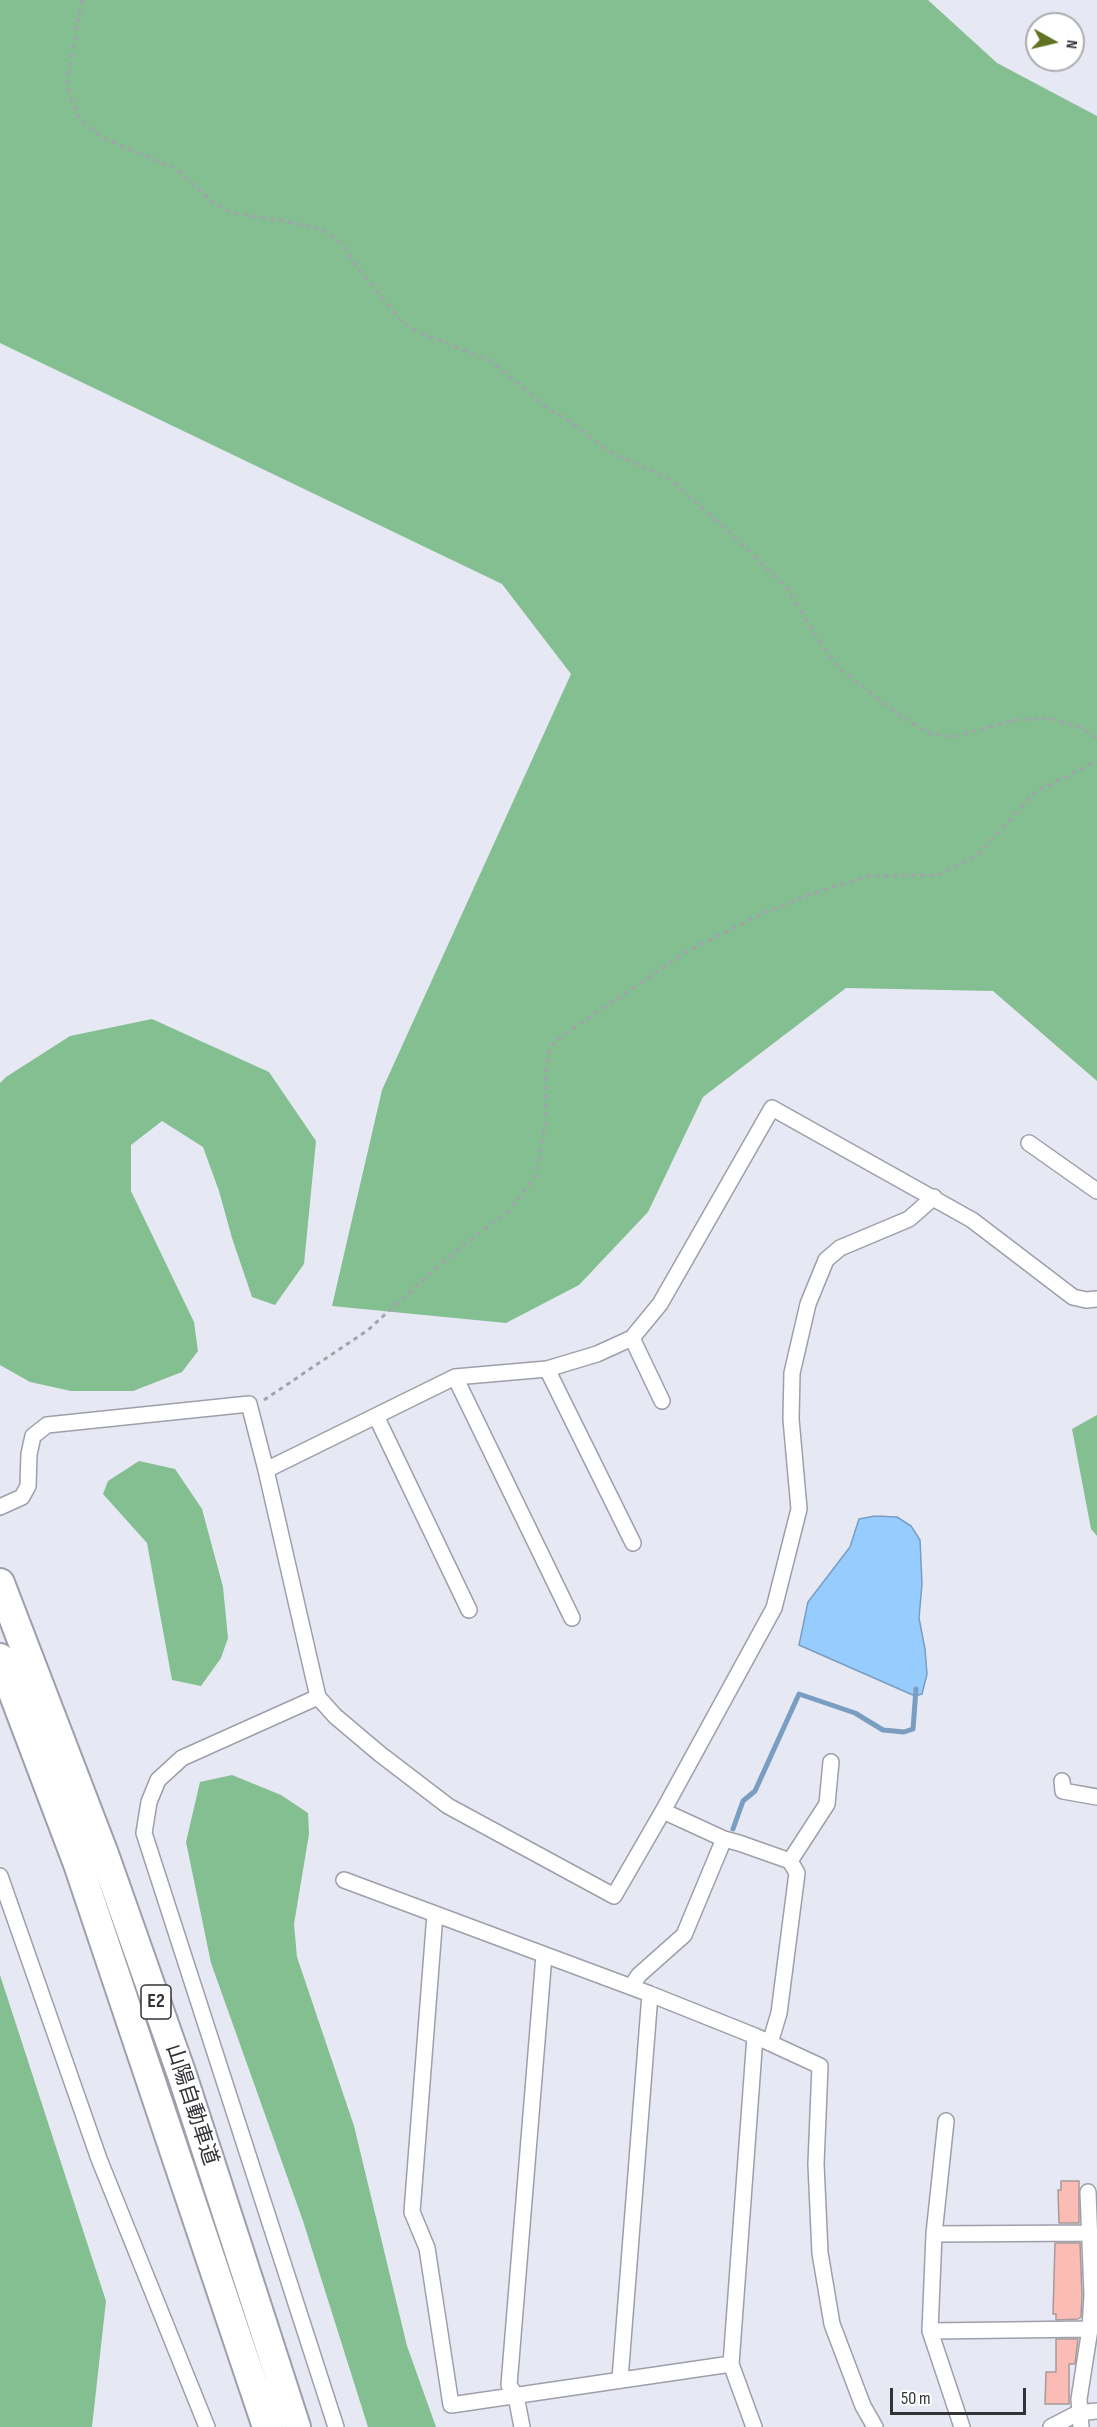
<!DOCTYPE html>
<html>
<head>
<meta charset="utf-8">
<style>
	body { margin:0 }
	#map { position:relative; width:1097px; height:2427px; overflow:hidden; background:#e6e8f3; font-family:"Sofia Sans Condensed",sans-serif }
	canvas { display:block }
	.north { position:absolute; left:1025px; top:12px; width:60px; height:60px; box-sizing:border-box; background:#fff; border:2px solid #adadaf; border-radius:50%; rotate:98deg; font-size:16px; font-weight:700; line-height:24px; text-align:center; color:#323337 }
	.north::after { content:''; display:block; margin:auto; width:21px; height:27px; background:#617322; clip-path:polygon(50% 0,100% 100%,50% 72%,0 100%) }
	.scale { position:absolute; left:890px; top:2388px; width:136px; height:27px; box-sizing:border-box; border:3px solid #323337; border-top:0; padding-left:8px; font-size:18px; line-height:21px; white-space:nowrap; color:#323337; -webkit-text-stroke:4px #fff; paint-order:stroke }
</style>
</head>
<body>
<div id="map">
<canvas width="1097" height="2427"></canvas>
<div class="north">N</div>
<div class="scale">50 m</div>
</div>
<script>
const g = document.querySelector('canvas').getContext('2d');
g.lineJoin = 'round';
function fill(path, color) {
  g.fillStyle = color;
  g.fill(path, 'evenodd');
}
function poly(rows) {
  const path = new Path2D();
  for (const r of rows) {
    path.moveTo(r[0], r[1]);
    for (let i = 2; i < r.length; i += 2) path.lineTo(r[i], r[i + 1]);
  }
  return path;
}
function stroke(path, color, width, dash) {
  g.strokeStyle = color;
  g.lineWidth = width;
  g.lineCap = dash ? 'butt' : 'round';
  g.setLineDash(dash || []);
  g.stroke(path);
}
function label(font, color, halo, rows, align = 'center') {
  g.font = font + ' "Sofia Sans Condensed","Noto Sans JP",sans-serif';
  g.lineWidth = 5;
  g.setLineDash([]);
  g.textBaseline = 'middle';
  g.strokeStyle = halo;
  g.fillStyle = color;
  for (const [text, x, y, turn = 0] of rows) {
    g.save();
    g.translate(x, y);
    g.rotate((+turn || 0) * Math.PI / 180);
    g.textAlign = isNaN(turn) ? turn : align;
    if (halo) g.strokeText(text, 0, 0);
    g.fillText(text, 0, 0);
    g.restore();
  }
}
const forest = poly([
	[0,0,928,0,997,63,1097,116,1097,1081,993,991,846,988,703,1097,648,1212,579,1285,506,1323,332,1306,382,1090,571,674,502,584,0,343],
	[152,1019,269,1072,316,1141,304,1264,275,1305,252,1297,232,1238,219,1191,203,1147,162,1121,131,1145,131,1191,194,1322,198,1351,182,1372,133,1391,71,1391,30,1382,0,1365,0,1083,6,1077,70,1036],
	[1097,1415,1097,1536,1091,1529,1072,1429],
	[139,1461,175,1469,202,1509,223,1587,228,1638,221,1658,201,1686,172,1680,147,1543,103,1494,108,1481],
	[232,1775,281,1795,308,1813,309,1834,294,1924,297,1957,354,2126,407,2346,436,2427,368,2427,303,2221,211,1963,186,1842,200,1782],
	[0,1975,106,2301,92,2427,0,2427]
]);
const water = poly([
	[875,1516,897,1517,911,1526,920,1540,922,1584,919,1618,925,1649,927,1674,922,1694,915,1696,799,1645,808,1602,850,1547,859,1519,875,1516]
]);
const stream = poly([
	[733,1829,743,1801,755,1791,799,1694,855,1713,883,1730,904,1732,913,1729,916,1689]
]);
const building = poly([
	[1061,2181,1079,2181,1079,2223,1059,2223,1058,2190,1061,2190,1061,2181],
	[1055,2243,1080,2243,1082,2295,1081,2317,1078,2319,1056,2320,1056,2314,1053,2314,1055,2243],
	[1056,2339,1078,2339,1075,2364,1069,2364,1069,2404,1045,2404,1046,2372,1056,2372,1056,2339]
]);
const path = poly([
	[82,0,67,83,72,101,81,120,101,137,176,169,215,204,232,213,285,221,323,230,342,244,357,267,403,323,416,331,491,361,546,407,572,423,608,451,668,478,727,530,786,587,820,642,841,670,899,715,931,734,952,737,1015,720,1048,718,1082,728,1097,738],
	[264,1400,368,1330,446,1259,507,1212,536,1176,545,1125,546,1071,550,1047,566,1033,688,951,759,915,811,894,869,876,938,875,977,856,1035,792,1097,761]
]);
const street = poly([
	[1029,1143,1097,1191],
	[632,1338,662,1401],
	[547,1369,633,1543],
	[455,1377,572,1618],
	[376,1416,469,1610],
	[266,1470,455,1377,547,1369,597,1354,632,1338,660,1304,772,1108,972,1220,1073,1297,1086,1300,1097,1299],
	[0,1507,22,1497,28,1486,29,1454,33,1436,47,1425,249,1404,266,1470,318,1697,335,1716,380,1754,448,1806,614,1896,663,1811,774,1608,799,1509,791,1419,792,1373,808,1304,826,1260,840,1248,909,1219,934,1197],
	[318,1697,182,1758,158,1780,149,1802,144,1833,336,2427],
	[1062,1781,1063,1791,1097,1797],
	[724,1839,739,1843,790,1861,797,1873,779,2013,770,2043],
	[790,1861,827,1804,831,1762],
	[0,1876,99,2159,207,2427],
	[344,1880,650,1994,755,2036,820,2066,816,2164,820,2253,832,2324,863,2406,875,2427],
	[435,1914,412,2212,427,2248,451,2405,731,2364],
	[631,1987,639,1975,684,1935,724,1839,663,1811],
	[946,2121,934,2234,930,2331,962,2427],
	[934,2234,1090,2233],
	[930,2331,1090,2329],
	[620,2379,650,1994],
	[522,2427,516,2396,509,2385,544,1955],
	[754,2427,731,2364,755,2036],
	[1051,2427,1078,2413,1097,2411],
	[1081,2427,1079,2399,1090,2329,1092,2295,1088,2192]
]);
const highway = poly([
	[0,1583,104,1854,182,2075,296,2427],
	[0,1658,78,1864,267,2427]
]);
const shields = [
	[156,2002,30]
];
const shieldNames = [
	["E2",156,2002]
];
const streetNames = [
	["山陽自動車道",191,2105,72]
];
fill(forest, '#84bf91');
fill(water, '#97ccfe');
stroke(water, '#799ec2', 1.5);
stroke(stream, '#799ec2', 5);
fill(building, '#fabcb5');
stroke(building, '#a79a98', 1.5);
stroke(street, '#9e9faa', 18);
stroke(highway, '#9e9faa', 32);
stroke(path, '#a2a4ac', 3, [4.5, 4.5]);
stroke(street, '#fff', 15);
stroke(highway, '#fff', 28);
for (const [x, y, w] of shields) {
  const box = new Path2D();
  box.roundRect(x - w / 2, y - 17, w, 34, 4.5);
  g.fillStyle = '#fff';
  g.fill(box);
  stroke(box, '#323337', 1.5);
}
label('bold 20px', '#323337', null, shieldNames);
label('21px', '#323337', '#fff', streetNames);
</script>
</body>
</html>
